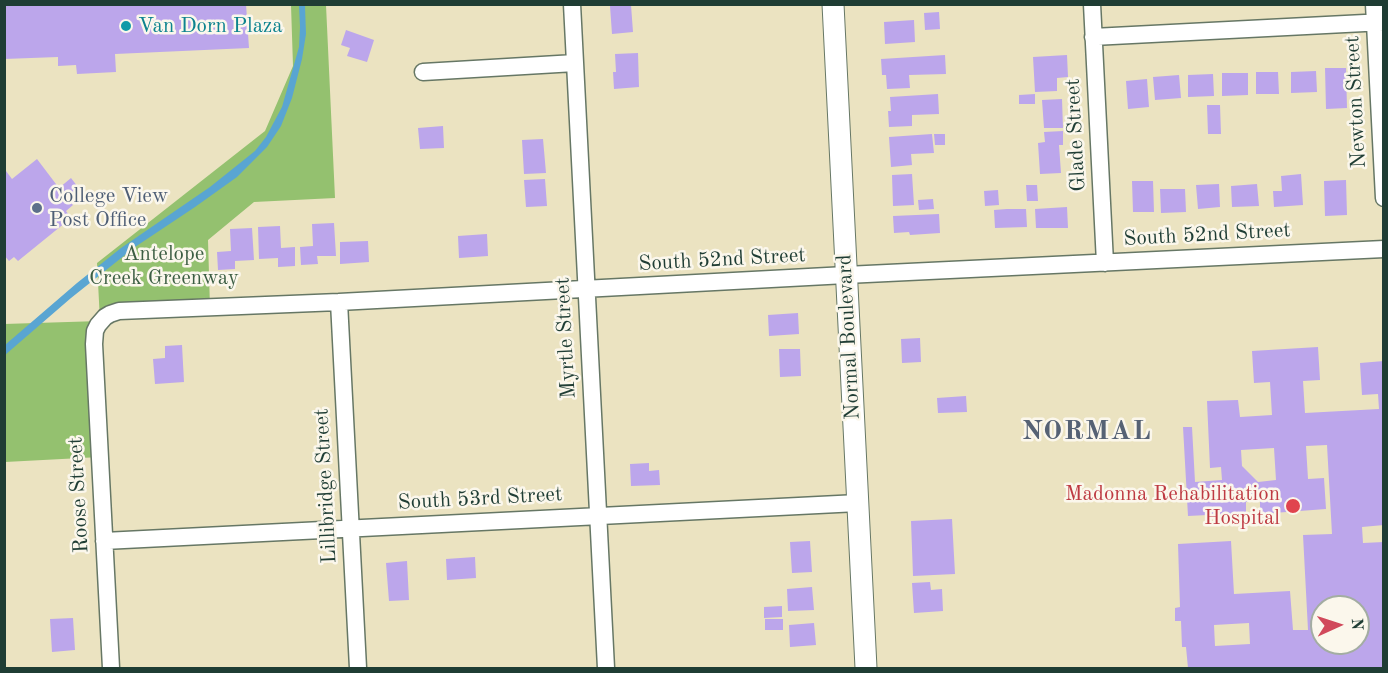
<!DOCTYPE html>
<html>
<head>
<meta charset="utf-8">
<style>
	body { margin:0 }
	#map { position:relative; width:1388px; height:673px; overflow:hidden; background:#ebe3c1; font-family:"Old Standard TT",serif }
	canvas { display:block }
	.frame { position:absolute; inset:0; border:6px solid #1f3d34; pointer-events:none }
	.north { position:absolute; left:1310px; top:595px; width:60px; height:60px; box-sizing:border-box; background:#fbf7ec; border:2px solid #a3ada2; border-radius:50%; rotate:87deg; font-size:16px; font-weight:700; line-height:24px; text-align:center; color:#1f3d34 }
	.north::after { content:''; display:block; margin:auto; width:21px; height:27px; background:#d1495b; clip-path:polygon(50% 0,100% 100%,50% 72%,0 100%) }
</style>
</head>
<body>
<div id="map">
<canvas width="1388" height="673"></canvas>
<div class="frame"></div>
<div class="north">N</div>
</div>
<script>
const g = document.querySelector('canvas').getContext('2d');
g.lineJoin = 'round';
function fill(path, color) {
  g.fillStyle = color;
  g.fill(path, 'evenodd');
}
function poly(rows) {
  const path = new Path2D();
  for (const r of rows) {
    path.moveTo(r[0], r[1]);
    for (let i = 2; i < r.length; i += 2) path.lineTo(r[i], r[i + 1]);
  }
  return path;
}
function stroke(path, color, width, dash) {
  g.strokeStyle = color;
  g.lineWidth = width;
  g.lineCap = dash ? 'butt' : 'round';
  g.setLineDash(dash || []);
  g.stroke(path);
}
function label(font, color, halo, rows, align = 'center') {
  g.font = font + ' "Old Standard TT",serif';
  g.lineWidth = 5;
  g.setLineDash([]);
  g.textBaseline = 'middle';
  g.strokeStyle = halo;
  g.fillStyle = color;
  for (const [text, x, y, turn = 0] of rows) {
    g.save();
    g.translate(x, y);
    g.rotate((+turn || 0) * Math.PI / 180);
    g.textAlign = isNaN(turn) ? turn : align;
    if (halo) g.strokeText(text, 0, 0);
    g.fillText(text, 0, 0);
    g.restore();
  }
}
const green = poly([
	[291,5,326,5,335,198,254,202,208,240,210,308,101,321,100,457,5,462,4,324,100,321,97,263,265,131,293,66]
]);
const water = poly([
	[299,5,305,5,305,6,306,34,302,59,292,98,281,126,267,147,237,177,195,207,135,247,71,298,5,355,5,345,77,283,121,248,210,187,255,151,266,137,282,107,299,47,300,27]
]);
const building = poly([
	[4,4,246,4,249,48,115,54,116,72,77,74,76,65,58,66,58,57,4,59],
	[631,5,633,32,612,34,610,6],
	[939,12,940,29,925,30,924,13],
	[914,20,915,42,885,44,884,22],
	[346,30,374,40,367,62,347,56,350,48,341,45],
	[638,53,639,87,614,89,613,72,616,72,615,54],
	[945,55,946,74,909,75,910,88,887,89,886,75,882,75,881,59],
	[1067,55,1068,77,1057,78,1057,91,1035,92,1033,57],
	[1325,68,1346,68,1347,108,1326,109],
	[1316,71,1317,92,1291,93,1291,72],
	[1256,72,1278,72,1279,94,1256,94],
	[1222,73,1248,73,1248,95,1222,96],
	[1213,74,1214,96,1188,97,1188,75],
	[1179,75,1181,98,1155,100,1153,77],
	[1147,79,1149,107,1128,109,1126,81],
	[938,94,939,114,912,115,912,126,889,127,888,111,891,111,890,97],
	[1035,94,1035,104,1019,104,1019,95],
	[1062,99,1063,128,1044,128,1042,100],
	[1207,105,1220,105,1221,134,1208,134],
	[443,126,444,148,420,149,418,128],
	[1063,131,1063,145,1059,145,1061,173,1040,174,1038,143,1045,142,1044,132],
	[932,134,934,153,911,154,912,165,891,167,889,137],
	[934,134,945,134,945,145,935,145],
	[543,139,546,173,524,174,522,140],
	[37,159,59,188,71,178,81,191,69,200,73,205,66,211,71,218,18,261,14,257,9,261,4,255,4,172,6,171,12,179],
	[912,174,914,205,893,206,892,175],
	[1301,174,1303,205,1274,207,1273,191,1282,191,1281,176],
	[545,179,547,206,526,207,524,180],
	[1346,180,1347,215,1325,216,1324,181],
	[1132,181,1153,181,1154,212,1133,212],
	[1219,184,1220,207,1198,209,1196,185],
	[1257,184,1259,206,1232,207,1231,186],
	[1026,185,1037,185,1038,201,1027,201],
	[1160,189,1185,189,1186,212,1161,213],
	[998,190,999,205,985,206,984,191],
	[933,199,934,209,919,210,918,200],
	[1067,207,1068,228,1036,228,1035,209],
	[1007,209,1026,209,1027,227,995,228,994,210],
	[939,214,940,233,910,235,909,232,894,233,893,216],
	[334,223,336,256,317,256,318,264,301,265,300,247,313,246,312,224],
	[280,226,281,248,295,247,295,266,278,267,278,258,259,259,258,227],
	[252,228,254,260,235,261,235,269,218,270,217,252,231,251,230,229],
	[487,234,488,256,459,258,458,236],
	[368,241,369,262,340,264,340,242],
	[798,313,799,334,769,336,768,315],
	[920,338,921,362,902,363,901,339],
	[182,345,184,382,155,384,153,359,165,358,165,346],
	[1318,347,1320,380,1303,381,1305,413,1379,409,1378,394,1362,395,1360,363,1384,361,1384,525,1362,527,1363,543,1384,542,1384,668,1188,668,1186,647,1182,647,1181,621,1175,621,1175,608,1180,607,1178,544,1231,541,1234,594,1290,591,1293,630,1308,630,1303,535,1332,534,1327,445,1306,446,1308,479,1324,478,1326,509,1260,514,1260,501,1246,502,1246,513,1188,516,1183,427,1192,427,1195,482,1222,480,1221,467,1210,468,1207,401,1238,400,1240,417,1272,415,1270,382,1254,383,1252,351],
	[1274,448,1276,480,1258,482,1242,466,1241,450],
	[1322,607,1358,607,1358,643,1322,643],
	[1249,623,1250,644,1215,646,1214,625],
	[779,349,800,349,801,376,780,377],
	[966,396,967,412,938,413,937,398],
	[649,463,649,471,659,470,660,485,631,486,630,464],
	[952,519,955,574,913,576,911,521],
	[810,541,812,572,792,573,790,542],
	[475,557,476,578,447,580,446,559],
	[407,561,409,600,389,601,386,563],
	[930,582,931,590,942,589,943,611,914,613,912,583],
	[812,587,814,610,788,611,787,589],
	[782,606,782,617,764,618,764,607],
	[73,618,75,650,52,652,50,619],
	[765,619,783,619,783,630,765,630],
	[814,623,816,645,790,647,789,625]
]);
const minor = poly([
	[572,4,606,668],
	[1092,4,1105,263],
	[1374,4,1384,198],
	[1093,37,1384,22],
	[423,72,575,63],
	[339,302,358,668],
	[104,541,858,503],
	[111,668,94,344,95,331,98,325,105,317,110,314,119,311,339,302,846,275,1384,249]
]);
const major = poly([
	[833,4,866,668]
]);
const markers = [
	[126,26,6,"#0f9aa8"],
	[37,208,6,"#5c6f8a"],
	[1293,506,8,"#e0444e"]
];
const cultureNames = [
	["Van Dorn Plaza",138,26]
];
const streetNames = [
	["Newton Street",1356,102,-93],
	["Glade Street",1076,135,-93],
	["South 52nd Street",1207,235,-3],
	["South 52nd Street",722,260,-3],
	["Normal Boulevard",849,337,-93],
	["Myrtle Street",566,338,-93],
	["Lillibridge Street",326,486,-93],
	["Roose Street",79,495,-93],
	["South 53rd Street",480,499,-3]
];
const serviceNames = [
	["College View",49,196],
	["Post Office",49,220]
];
const parkNames = [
	["Antelope",164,254],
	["Creek Greenway",164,278]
];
const healthNames = [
	["Madonna Rehabilitation",1280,494],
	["Hospital",1280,518]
];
const districtNames = [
	["NORMAL",1087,432]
];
fill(green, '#94c16f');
fill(water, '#59a5d2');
fill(building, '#bca6eb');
stroke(minor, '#667765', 19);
stroke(major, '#667765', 23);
stroke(minor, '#fff', 16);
stroke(major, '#fff', 21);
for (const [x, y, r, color] of markers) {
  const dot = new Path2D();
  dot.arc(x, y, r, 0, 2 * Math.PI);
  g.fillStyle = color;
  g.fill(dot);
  stroke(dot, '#fbf7ec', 2);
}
label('21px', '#0d838f', '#fbf7ec', cultureNames, 'left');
label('21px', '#1f3d34', '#fbf7ec', streetNames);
label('21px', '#4e5e75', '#fbf7ec', serviceNames, 'left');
label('21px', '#3c5e43', '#fbf7ec', parkNames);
label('21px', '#be3a42', '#fbf7ec', healthNames, 'right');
g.letterSpacing = '1.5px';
label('bold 27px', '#566274', '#fbf7ec', districtNames);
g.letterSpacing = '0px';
</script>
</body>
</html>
